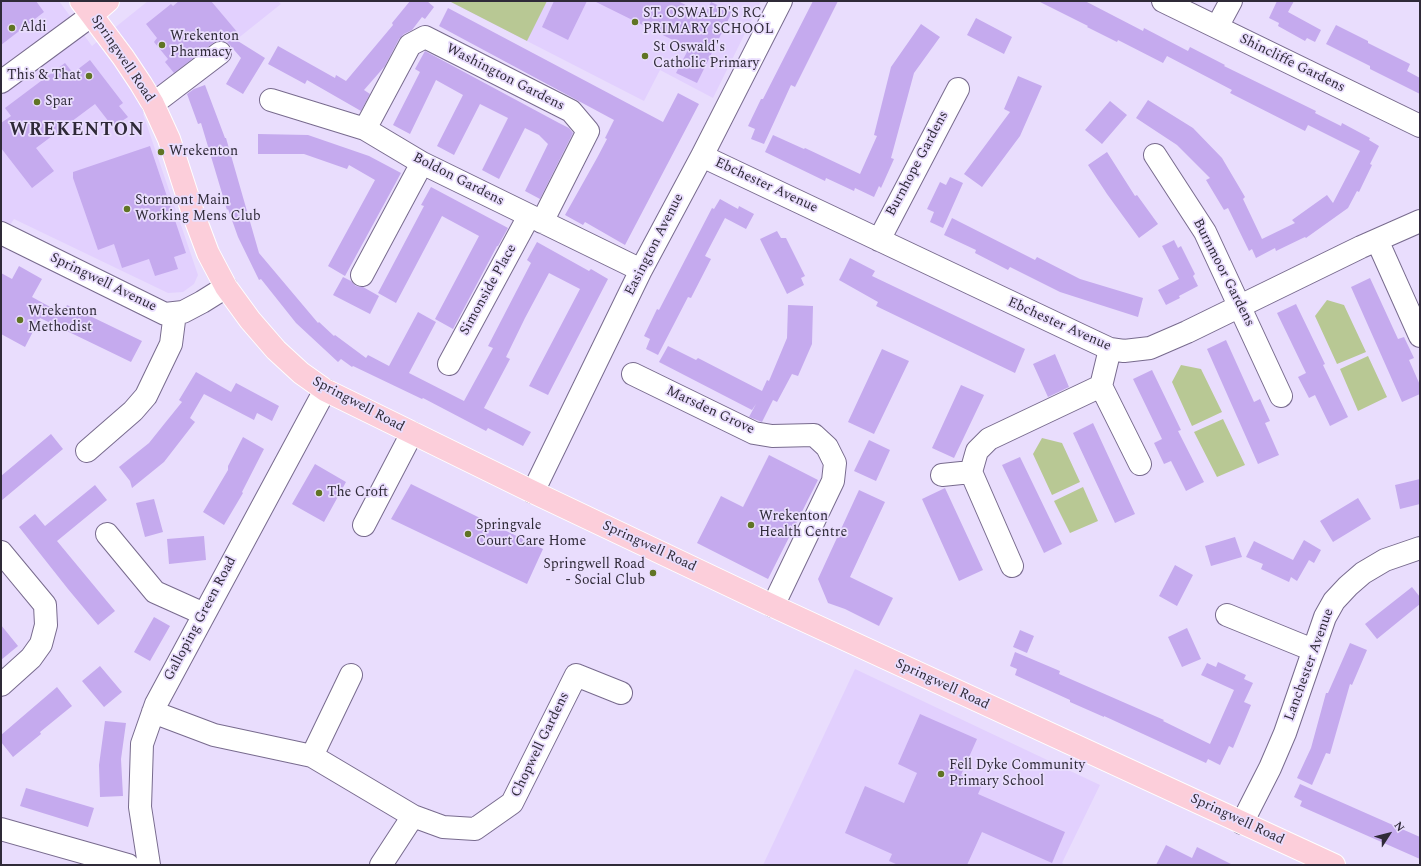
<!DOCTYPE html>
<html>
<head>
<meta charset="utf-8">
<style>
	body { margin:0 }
	#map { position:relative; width:1421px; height:866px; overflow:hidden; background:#e9ddfd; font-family:Spectral,serif }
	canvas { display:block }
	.frame { position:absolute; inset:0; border:2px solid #2f2a38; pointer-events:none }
	.north { position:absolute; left:1369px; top:814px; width:40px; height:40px; -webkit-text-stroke:3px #e9ddfd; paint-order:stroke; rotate:54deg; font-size:11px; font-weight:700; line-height:16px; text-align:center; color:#2f2a38 }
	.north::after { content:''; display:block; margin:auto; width:14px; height:18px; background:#2f2a38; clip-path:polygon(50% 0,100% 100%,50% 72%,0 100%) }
</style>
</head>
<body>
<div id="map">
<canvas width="1421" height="866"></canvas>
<div class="frame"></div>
<div class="north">N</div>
</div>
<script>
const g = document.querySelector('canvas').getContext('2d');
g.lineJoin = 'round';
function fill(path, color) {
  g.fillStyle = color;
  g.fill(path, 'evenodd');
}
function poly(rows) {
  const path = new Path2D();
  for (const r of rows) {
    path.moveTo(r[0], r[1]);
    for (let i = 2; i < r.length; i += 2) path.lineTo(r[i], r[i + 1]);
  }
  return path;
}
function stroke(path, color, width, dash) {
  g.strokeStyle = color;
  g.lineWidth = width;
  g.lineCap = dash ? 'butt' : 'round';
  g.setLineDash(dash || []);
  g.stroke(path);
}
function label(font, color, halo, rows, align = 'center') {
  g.font = font + ' Spectral,serif';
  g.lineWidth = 3.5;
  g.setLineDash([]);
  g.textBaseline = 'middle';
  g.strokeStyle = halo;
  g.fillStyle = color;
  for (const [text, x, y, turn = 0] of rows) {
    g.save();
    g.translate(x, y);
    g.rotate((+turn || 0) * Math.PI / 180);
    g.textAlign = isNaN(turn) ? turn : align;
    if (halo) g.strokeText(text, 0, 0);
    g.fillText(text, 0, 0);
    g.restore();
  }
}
const built = poly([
	[1,1,59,1,92,46,148,1,278,1,281,4,143,114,198,275,194,284,183,292,168,293,14,219,1,238],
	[449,1,761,1,713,98,660,70,644,101],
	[855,669,1100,785,1062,863,1065,865,763,865]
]);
const green = poly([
	[449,1,547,1,527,41],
	[1327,300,1344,305,1366,352,1337,364,1315,316],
	[1368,356,1387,397,1358,411,1340,369],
	[1181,365,1201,369,1222,412,1192,426,1172,382],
	[1223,419,1245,465,1217,477,1194,432],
	[1042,438,1062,443,1080,482,1052,495,1033,454],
	[1083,487,1098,521,1070,533,1054,501]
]);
const building = poly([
	[1,1,36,1,44,12,1,45],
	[179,1,211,1,238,33,233,38,265,58,243,94,226,84,241,58,222,36,174,73,165,62,168,59,154,42,157,38,146,24,171,4,173,6],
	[410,1,427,1,434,7,425,19,422,17,412,30,404,34,399,39,385,66,364,90,370,94,361,111,307,80,305,84,268,64,278,46,335,78,336,75,346,81,393,25,392,23],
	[554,1,587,1,568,40,542,27],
	[594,1,678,1,705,15,711,2,732,12,697,83,676,73,689,48],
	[813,1,838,1,795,87,791,85,764,144,751,139,755,129,748,126,761,99,763,99],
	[1038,1,1085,1,1143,31,1144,28,1188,51,1190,47,1225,65,1224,66,1316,111,1315,113,1341,126,1342,123,1370,138,1369,140,1379,146,1370,164,1372,165,1359,192,1357,191,1348,208,1306,238,1305,237,1276,251,1275,248,1256,258,1252,249,1249,251,1228,208,1224,210,1206,180,1210,178,1177,145,1136,118,1148,100,1193,128,1222,158,1245,197,1243,199,1262,239,1295,223,1292,220,1327,195,1333,203,1360,151,1308,125,1305,131,1230,93,1232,90,1167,56,1163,63,1118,40,1117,42,1087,27,1088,26],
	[1277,1,1294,1,1288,12,1321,30,1315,42,1307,38,1305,41,1278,26,1279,23,1269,18],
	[448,8,663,122,678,93,699,104,625,245,585,222,583,225,565,215,597,158,607,139,605,138,614,120,439,26],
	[976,18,1012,37,1004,54,967,35],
	[921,24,940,37,914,73,891,158,894,159,881,188,879,186,874,197,855,188,854,191,826,178,825,181,765,152,773,135,804,149,805,148,860,174,877,136,874,135,891,67],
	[1336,25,1368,41,1368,43,1410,64,1407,71,1420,78,1420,94,1370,69,1370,66,1326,44],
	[425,51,559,123,569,128,573,133,540,199,525,191,548,144,539,135,525,128,499,179,482,170,508,118,480,104,454,155,437,146,463,95,436,80,410,134,393,125,420,72,415,69],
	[90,60,123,103,119,106,128,117,113,127,95,104,36,148,54,171,32,188,1,148,1,123,11,116,5,108,65,63,73,73],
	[1018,76,1042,86,1020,136,982,187,964,174,1010,112,1004,109],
	[205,85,225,138,226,138,259,253,318,323,319,322,334,336,335,335,366,358,368,355,389,366,418,312,436,322,409,373,464,401,493,348,488,346,531,263,527,260,537,242,589,271,591,269,608,279,548,395,529,386,580,289,549,273,525,318,506,357,510,359,484,408,531,432,523,446,488,428,486,431,423,398,422,399,353,366,352,367,341,359,338,362,296,323,261,279,259,280,238,237,228,209,227,210,201,123,198,124,187,94,194,89],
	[1110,101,1127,115,1102,144,1085,130],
	[258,134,308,135,369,156,401,173,345,276,328,266,375,180,349,165,347,169,304,154,258,154],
	[150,146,186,253,174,257,178,269,155,276,149,259,122,268,114,244,98,250,73,178,73,172],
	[1107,152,1135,196,1137,195,1158,224,1139,238,1107,194,1088,165],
	[950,177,963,183,943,228,930,222,934,212,927,209,940,182,946,185],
	[431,187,508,228,498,246,497,246,453,329,435,319,479,236,442,216,396,303,378,293,424,206,421,205],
	[720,199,738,209,739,206,754,214,746,229,725,218,705,256,711,259,691,298,688,297,658,355,646,349,650,339,644,336,657,309,659,310,712,208,714,209],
	[952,218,1035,260,1037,257,1080,279,1143,298,1138,317,1060,292,1010,267,1008,270,975,253,976,250,944,235],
	[777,231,781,238,786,238,805,276,801,278,804,285,787,294,760,239],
	[1174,240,1178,248,1181,246,1195,274,1193,276,1198,286,1179,296,1180,298,1166,305,1158,290,1179,279,1162,246],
	[850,258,875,271,872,276,1025,349,1015,373,876,306,878,302,839,280],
	[19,266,42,279,32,297,63,314,67,305,142,341,131,362,40,318,25,347,1,334,1,273,12,279],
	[343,277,351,281,356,286,363,287,379,296,370,314,333,295],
	[1370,278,1398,339,1404,337,1414,358,1409,360,1420,385,1420,394,1402,402,1351,287],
	[1296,304,1325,364,1323,365,1348,417,1330,426,1315,395,1309,398,1298,377,1306,373,1277,313],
	[788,305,813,306,812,344,798,376,792,374,777,402,773,400,762,422,749,417,756,404,752,410,659,362,668,346,696,360,698,358,762,391,767,380,769,381,787,338],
	[1226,340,1254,402,1260,399,1270,421,1265,423,1279,455,1258,464,1207,349],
	[882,349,909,361,874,434,848,422],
	[1055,354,1069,387,1048,397,1033,364],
	[1152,370,1181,430,1178,431,1204,482,1186,491,1171,461,1164,464,1154,443,1162,439,1133,379],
	[196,372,231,392,236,383,279,406,272,421,257,413,254,420,204,394,190,418,195,422,164,462,132,488,130,481,119,467,149,443,165,423,182,402,179,400],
	[961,385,984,395,954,458,932,448],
	[1093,423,1135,514,1115,523,1073,433],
	[51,434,63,449,1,501,1,476],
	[243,437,264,449,242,492,243,493,224,525,203,512,228,470,228,466],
	[869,440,890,450,876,481,854,471],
	[769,455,818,480,768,579,697,543,721,496,743,507],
	[1020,457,1062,544,1044,553,1002,465],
	[315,464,346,482,324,522,292,504],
	[1420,479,1420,504,1400,509,1395,485],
	[411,484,543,549,527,584,391,519],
	[95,485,107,500,57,541,115,611,98,625,68,589,19,527,35,514,45,526],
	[945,488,983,570,959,581,922,499],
	[859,490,885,502,850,577,893,598,879,626,845,609,828,603,818,579],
	[1358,498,1371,519,1333,542,1320,521],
	[154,499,163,532,145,537,136,503],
	[204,536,206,560,169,564,167,539],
	[1235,537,1242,557,1211,566,1205,546],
	[1304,540,1321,550,1314,563,1309,560,1297,581,1291,577,1289,582,1261,569,1263,564,1246,557,1254,541,1293,560],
	[1175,565,1193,575,1177,606,1159,596],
	[1412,587,1420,597,1420,604,1377,639,1365,624],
	[154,617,170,626,150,661,134,652],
	[1,625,18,646,1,660],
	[1187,628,1201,659,1182,667,1168,637],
	[1020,630,1034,636,1027,653,1013,647],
	[1350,643,1367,650,1352,685,1350,684,1330,754,1326,753,1312,785,1297,778,1311,748,1326,693,1328,693],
	[1015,652,1060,671,1059,674,1164,720,1163,721,1210,744,1234,690,1201,675,1207,663,1216,667,1218,662,1246,675,1244,679,1253,683,1244,702,1251,705,1233,748,1229,746,1220,765,1208,759,1206,763,1104,716,1104,717,1070,702,1070,700,1015,675,1017,669,1010,666],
	[100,666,122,692,104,707,82,681],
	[57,687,72,706,40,732,41,734,13,757,1,742,1,735],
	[920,714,977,739,961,775,982,785,978,794,1065,832,1052,863,982,832,967,865,898,865,889,861,892,854,845,833,865,786,904,803,917,773,898,764],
	[105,721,126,723,121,759,123,796,100,797,99,765],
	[1300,784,1420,837,1420,859,1300,806,1302,801,1294,797],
	[26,788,94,808,88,827,20,806],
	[1166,845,1192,858,1197,847,1233,865,1156,865]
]);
const minor = poly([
	[1163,1,1420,126],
	[1217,27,1231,1],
	[1,82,92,15],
	[271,100,365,129,422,163,641,270],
	[153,104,220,53],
	[365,129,410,45,425,37,571,111,588,131,542,222],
	[1155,155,1205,232,1281,396],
	[702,156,1095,342,1110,349,1124,351,1150,348,1187,332,1361,247,1420,221],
	[1,233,165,314,183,312,202,302,226,287],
	[879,240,958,89],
	[1377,240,1420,336],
	[362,275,422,163],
	[449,364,529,216],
	[633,374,754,433,772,436,814,435,827,447,835,463,833,481,773,606],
	[1101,386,1140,464],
	[87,451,133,411,146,396,171,344,175,313],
	[942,475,971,472],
	[533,492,641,270,702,156,781,1],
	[364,525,412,433],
	[107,534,155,592,204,614],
	[1,552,45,605,46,625,41,644,31,658,1,685],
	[1012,566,971,472,977,451,989,439,1101,386,1110,349],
	[1227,615,1313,650],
	[153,712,214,735,312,756,413,816,443,827,475,829,512,803,576,675,621,693],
	[312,756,351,675],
	[1242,823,1270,768,1285,733,1325,617,1334,601,1348,586,1363,573,1385,560,1420,548],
	[1,829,128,865],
	[149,865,140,807,142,744,156,704,325,390],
	[381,865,413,816]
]);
const major = poly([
	[81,1,123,57,141,84,153,104,169,139,193,213,208,253,226,287,250,320,276,350,301,373,325,390,533,492,773,606,1334,865],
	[92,15,108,1]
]);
const markers = [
	[635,22,4,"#607424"],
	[12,28,4,"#607424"],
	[162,45,4,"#607424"],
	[645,56,4,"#607424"],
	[89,76,4,"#607424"],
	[37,102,4,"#607424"],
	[161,152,4,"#607424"],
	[127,209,4,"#607424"],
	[20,320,4,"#607424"],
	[319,493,4,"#607424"],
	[751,525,4,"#607424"],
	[468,534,4,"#607424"],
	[653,573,4,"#607424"],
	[941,774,4,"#607424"]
];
const poiNames = [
	["ST. OSWALD'S RC.",643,14],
	["PRIMARY SCHOOL",643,30],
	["Aldi",20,28],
	["Wrekenton",170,37],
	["Pharmacy",170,53],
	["St Oswald's",653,48],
	["Catholic Primary",653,64],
	["This & That",81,76,"right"],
	["Spar",45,102],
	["Wrekenton",169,152],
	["Stormont Main",135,201],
	["Working Mens Club",135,217],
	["Wrekenton",28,312],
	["Methodist",28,328],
	["The Croft",327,493],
	["Wrekenton",759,517],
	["Health Centre",759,533],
	["Springvale",476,526],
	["Court Care Home",476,542],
	["Springwell Road",645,565,"right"],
	["- Social Club",645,581,"right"],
	["Fell Dyke Community",949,766],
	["Primary School",949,782]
];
const streetNames = [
	["Springwell Road",122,59,56],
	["Shincliffe Gardens",1292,64,26],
	["Washington Gardens",505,78,27],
	["Burnhope Gardens",918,164,-62],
	["Boldon Gardens",458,180,27],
	["Ebchester Avenue",766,186,25],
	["Easington Avenue",655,245,-63],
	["Burnmoor Gardens",1223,273,63],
	["Springwell Avenue",103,283,26],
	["Simonside Place",489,290,-61],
	["Ebchester Avenue",1059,325,24],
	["Springwell Road",358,405,28],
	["Marsden Grove",710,411,25],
	["Springwell Road",649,547,25],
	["Galloping Green Road",201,619,-62],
	["Lanchester Avenue",1310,665,-70],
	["Springwell Road",942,685,25],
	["Chopwell Gardens",541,745,-64],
	["Springwell Road",1237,820,25]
];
const districtNames = [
	["WREKENTON",77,131]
];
fill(built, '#e2d0fe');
fill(green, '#b8c894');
fill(building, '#c5aaee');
stroke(minor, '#786b8e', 24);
stroke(major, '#fff', 24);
stroke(minor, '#fff', 22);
stroke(major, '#fcceda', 22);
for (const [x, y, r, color] of markers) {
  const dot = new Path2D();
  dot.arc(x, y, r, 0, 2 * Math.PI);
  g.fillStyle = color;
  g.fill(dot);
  stroke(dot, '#e9ddfd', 1.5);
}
label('14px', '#2f2a38', '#e9ddfd', poiNames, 'left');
label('14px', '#2f2a38', '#e9ddfd', streetNames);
g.letterSpacing = '1px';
label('bold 18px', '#2f2a38', '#e9ddfd', districtNames);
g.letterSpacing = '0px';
</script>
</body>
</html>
